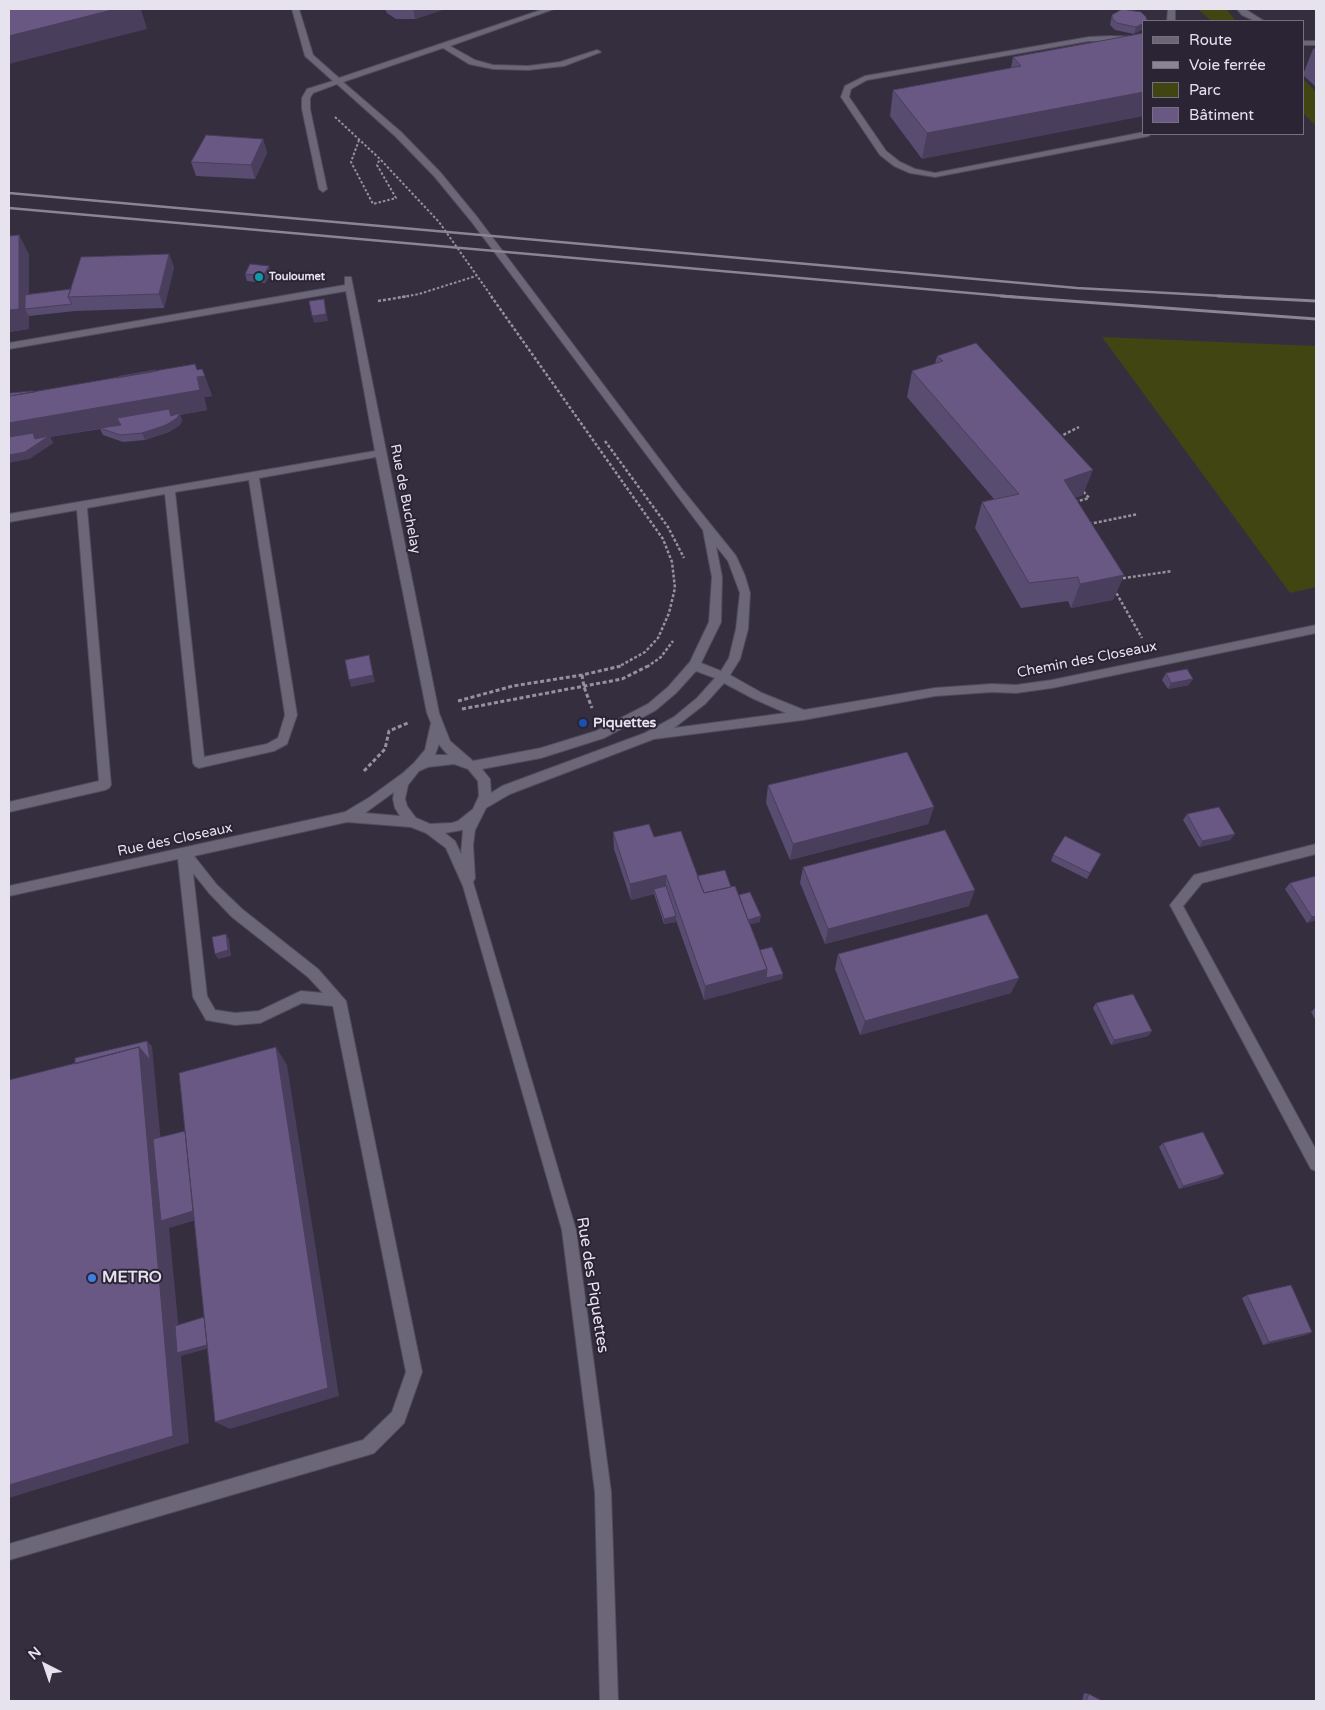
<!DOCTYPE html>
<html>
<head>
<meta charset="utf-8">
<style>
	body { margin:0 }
	#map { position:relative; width:1325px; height:1710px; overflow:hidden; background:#342e3f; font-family:"Varela Round",sans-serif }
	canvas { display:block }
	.frame { position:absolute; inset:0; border:10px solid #e6e2ee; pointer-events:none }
	.legend { position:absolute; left:1142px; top:20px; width:162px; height:115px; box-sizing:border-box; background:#2a2435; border:1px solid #75707f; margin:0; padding:6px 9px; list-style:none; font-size:15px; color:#e6e2ee }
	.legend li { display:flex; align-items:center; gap:10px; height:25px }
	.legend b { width:25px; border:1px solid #75707f }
	.north { position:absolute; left:20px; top:1640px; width:50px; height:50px; -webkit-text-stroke:4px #2a2435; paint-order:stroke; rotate:319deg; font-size:14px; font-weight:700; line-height:20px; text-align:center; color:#e6e2ee }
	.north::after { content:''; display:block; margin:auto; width:18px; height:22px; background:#e6e2ee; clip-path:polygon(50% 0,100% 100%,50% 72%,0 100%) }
</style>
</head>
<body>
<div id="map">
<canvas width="1325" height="1710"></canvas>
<div class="frame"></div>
<ul class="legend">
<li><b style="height:6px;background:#6c6679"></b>Route</li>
<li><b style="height:6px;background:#8a8594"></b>Voie ferrée</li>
<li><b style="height:14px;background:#414512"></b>Parc</li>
<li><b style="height:14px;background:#685883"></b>Bâtiment</li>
</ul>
<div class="north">N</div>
</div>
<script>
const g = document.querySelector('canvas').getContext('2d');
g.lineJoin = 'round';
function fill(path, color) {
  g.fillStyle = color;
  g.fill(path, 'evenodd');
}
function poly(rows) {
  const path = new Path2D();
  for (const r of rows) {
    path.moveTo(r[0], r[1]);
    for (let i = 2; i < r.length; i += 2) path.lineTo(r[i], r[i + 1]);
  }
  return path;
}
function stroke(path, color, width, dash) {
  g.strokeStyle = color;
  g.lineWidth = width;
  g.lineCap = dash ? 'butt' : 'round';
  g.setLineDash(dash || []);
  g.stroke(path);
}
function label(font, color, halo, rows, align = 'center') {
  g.font = font + ' "Varela Round",sans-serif';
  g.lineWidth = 4;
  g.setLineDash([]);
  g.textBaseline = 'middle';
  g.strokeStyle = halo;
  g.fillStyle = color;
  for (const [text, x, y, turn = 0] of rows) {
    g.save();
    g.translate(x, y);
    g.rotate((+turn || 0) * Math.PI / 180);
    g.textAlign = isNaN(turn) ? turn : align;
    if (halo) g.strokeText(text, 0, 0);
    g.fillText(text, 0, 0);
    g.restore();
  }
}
const green = poly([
	[1198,9,1226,9,1236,21,1211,21],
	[1304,80,1316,92,1316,126,1304,114],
	[1102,337,1316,346,1316,587,1290,593]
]);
const pathFar2 = poly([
	[335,117,380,159,439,222,492,297],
	[359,140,351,162,373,204,396,198,377,165,380,159],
	[402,297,419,294,476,276]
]);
const pathFar1 = poly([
	[491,296,663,539,672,562,675,588,669,613,658,638,645,652,618,667],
	[378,301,409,296],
	[1059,437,1079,427],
	[605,441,668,527,684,558],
	[1075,502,1089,498,1083,491],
	[1089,524,1138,514],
	[1118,579,1172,571],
	[1114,589,1142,638],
	[647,667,661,657,673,641]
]);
const path = poly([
	[582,675,584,687,592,708],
	[458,701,513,686,582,675,621,666],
	[462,709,622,679,648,666],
	[364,771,385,749,389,731,408,723]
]);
const minor = poly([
	[292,9,299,9,313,55,339,78,544,9,554,9,450,46,475,60,493,65,528,66,560,62,597,50,601,52,564,66,528,70,493,69,469,64,443,48,343,82,401,132,440,172,477,217,682,489,736,556,745,576,750,593,748,629,740,659,730,675,762,693,804,710,935,688,992,684,1016,685,1052,680,1316,625,1316,633,1052,688,1016,693,992,692,935,696,803,720,654,739,510,794,486,808,475,830,473,845,475,878,473,882,576,1230,611,1492,618,1701,600,1701,595,1492,562,1230,463,886,446,848,426,833,411,827,347,822,194,856,217,885,242,909,318,969,346,1001,422,1372,404,1423,374,1453,368,1455,9,1560,9,1544,363,1440,392,1412,406,1372,333,1006,302,1003,260,1023,235,1025,206,1020,193,997,178,859,9,896,9,886,345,812,370,797,403,773,414,763,425,750,431,723,427,713,376,457,259,478,297,715,287,744,274,751,199,768,195,766,193,763,165,494,87,508,111,785,109,788,105,790,9,812,9,802,99,781,77,510,9,522,9,514,375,451,346,291,9,349,9,343,345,285,345,277,351,277,439,713,450,741,473,761,541,748,596,731,648,704,668,687,690,662,709,622,712,577,703,530,471,221,434,176,395,136,337,84,313,93,310,98,310,109,327,189,323,192,319,189,302,109,302,98,307,89,333,81,305,56,292,9],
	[249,480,285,715,278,738,267,744,204,757,175,492,249,480],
	[716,546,728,561,740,593,736,629,729,658,721,671,701,663,721,622,722,577,716,546],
	[696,671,715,678,697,698,674,717,645,733,502,786,491,793,490,779,482,769,541,758,604,738,656,710,676,693,696,671],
	[724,683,754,699,786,713,674,728,705,704,724,683],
	[439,744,441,747,448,755,435,755,439,744],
	[454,764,468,769,478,781,479,796,473,809,458,821,452,823,430,824,416,818,407,806,405,799,408,785,419,771,428,767,454,764],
	[394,792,393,799,395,808,400,816,365,813,394,792],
	[462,830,463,830,461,854,455,841,445,833,462,830],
	[193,873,209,893,232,917,308,977,323,993,301,991,259,1011,235,1013,215,1010,207,996,193,873],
	[1168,9,1175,9,1175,21,1167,21,1168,9],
	[1237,9,1245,9,1264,21,1255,21,1242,15,1237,9],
	[1111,36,1144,37,1144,41,1089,41,867,80,851,89,849,97,886,151,900,162,915,169,935,173,1144,132,1144,134,1150,134,1149,136,935,177,910,173,894,166,880,155,841,97,845,86,865,76,1089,37,1111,36],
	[1304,41,1316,41,1316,45,1304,45,1304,41],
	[1316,844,1316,854,1202,883,1183,906,1316,1150,1316,1171,1311,1169,1170,905,1194,875,1316,844]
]);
const railFar1 = poly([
	[9,193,1077,288,1241,297],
	[9,208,1015,297]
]);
const rail = poly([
	[1001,296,1316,319],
	[1218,296,1316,301]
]);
const wall = poly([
	[385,9,445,9,415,19,396,19,387,13],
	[1112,15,1146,17,1134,34,1115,30,1110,25],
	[1144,33,922,159,890,116,893,90,1011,68,1013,57],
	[1316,48,1316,87,1304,76,1304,72,1313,49],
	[263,139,267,153,255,179,196,176,191,162],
	[19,235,29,255,29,294,71,289,169,254,174,268,164,308,75,311,29,316,29,329,9,332,9,236],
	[271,273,265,283,247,281,245,274],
	[937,356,1083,495,1075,498,1124,575,1113,600,1071,608,1068,601,1021,608,975,528,982,502,994,499,907,397,912,371,935,364],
	[202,369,212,396,204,397,207,410,180,415,182,420,180,425,169,432,145,440,123,442,103,435,100,429,50,437,53,443,29,459,35,392,157,371,197,370],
	[1166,673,1189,685,1168,689,1162,680],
	[768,785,934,807,928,824,790,860,766,803],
	[1187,814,1235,834,1230,840,1199,847,1183,820],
	[613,832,654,837,697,876,731,887,739,895,760,922,750,924,760,950,783,974,782,979,704,1000,676,920,676,922,664,924,654,894,631,900,614,849],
	[1101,854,1087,879,1051,861,1053,855],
	[803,867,969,906,825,944,800,883],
	[1316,876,1316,920,1307,923,1285,889,1290,883],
	[838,954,1011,993,860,1035,835,969],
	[1096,1003,1152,1031,1148,1036,1111,1045,1093,1008],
	[1316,1007,1316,1021,1311,1012],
	[1163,1143,1219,1178,1179,1189,1159,1147],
	[1247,1295,1312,1332,1306,1335,1263,1345,1242,1298],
	[1084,1693,1089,1694,1102,1701,1082,1701]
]);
const shadedWall = poly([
	[116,9,141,9,147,29,9,64,9,36],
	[413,9,445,9,415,19],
	[1144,23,1144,29,1134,34,1136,27],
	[1144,92,1144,116,922,159,927,133],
	[263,139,267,153,255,179,251,165],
	[19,235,29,255,29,308,25,309,29,316,29,329,9,332,9,310],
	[169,254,174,268,164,308,159,294],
	[269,266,271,273,265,283,263,276],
	[324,299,328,321,314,323,312,316],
	[205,376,212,396,204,397,207,410,180,415,182,420,180,425,169,432,145,440,142,433,117,418,120,425,50,437,53,443,29,459,9,463,9,423],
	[1093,470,1083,495,1055,505,1064,480],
	[1124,575,1113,600,1071,608,1080,584],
	[369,655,375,682,351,687,349,680],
	[1193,679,1189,685,1168,689,1171,683],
	[934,807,928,824,790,860,793,844],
	[1235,834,1230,840,1199,847,1202,841],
	[666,875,666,891,654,889,654,894,631,900,630,884],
	[975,890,969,906,825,944,828,929],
	[676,916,676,922,664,924,664,919],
	[761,916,760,922,743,926,743,921],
	[1316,916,1316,920,1307,923,1312,917],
	[226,934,229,939,231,956,218,959,215,954],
	[767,969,783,974,782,979,704,1000,705,986],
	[1019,978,1011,993,860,1035,865,1021],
	[1152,1031,1148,1036,1111,1045,1114,1040],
	[147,1041,152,1046,168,1219,200,1209,207,1217,169,1228,181,1352,217,1343,221,1345,181,1356,189,1443,9,1498,9,1485,139,1047],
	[9,1044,11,1101,9,1102],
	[276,1047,287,1065,339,1396,230,1429,215,1422],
	[1224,1174,1219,1178,1179,1189,1183,1186],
	[1312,1332,1306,1335,1263,1345,1269,1342]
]);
const building = poly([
	[9,9,116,9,9,36,9,9],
	[1122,9,1141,12,1146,17,1147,21,1144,21,1144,23,1136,27,1117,23,1112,18,1112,15,1122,9],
	[1144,33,1144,92,927,133,893,90,1021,66,1013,57,1144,33],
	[206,135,263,139,251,165,191,162,206,135],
	[19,235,19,309,9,310,9,236,19,235],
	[169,254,159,294,68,297,81,257,169,254],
	[250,264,269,266,263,276,245,274,250,264],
	[71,289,68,297,72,304,25,309,25,295,71,289],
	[324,299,326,314,312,316,309,301,324,299],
	[976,343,1093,470,1064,480,1124,575,1080,584,1078,577,1029,583,982,502,1019,494,912,371,943,361,937,356,976,343],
	[195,364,197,370,202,369,205,376,197,377,200,390,9,423,9,396,195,364],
	[155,370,157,371,116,378,120,376,155,370],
	[32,391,35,392,9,396,9,394,11,393,32,391],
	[169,409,171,416,180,413,177,418,166,425,142,433,120,435,100,428,121,425,117,418,169,409],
	[33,433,35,439,49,436,25,452,9,455,9,437,33,433],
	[369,655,373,675,349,680,345,660,369,655],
	[1187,669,1193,679,1171,683,1166,673,1187,669],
	[907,752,934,807,793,844,768,785,907,752],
	[1219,807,1235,834,1202,841,1187,814,1219,807],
	[649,824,654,837,681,831,704,893,735,886,767,969,705,986,666,875,630,884,613,832,649,824],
	[945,830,975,890,828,929,803,867,945,830],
	[1065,836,1101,854,1090,873,1053,855,1065,836],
	[725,870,731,887,704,893,697,876,725,870],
	[1316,876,1316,916,1312,917,1290,883,1316,876],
	[666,886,676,916,664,919,654,889,666,886],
	[750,892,761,916,748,920,739,895,750,892],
	[987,914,1019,978,865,1021,838,954,987,914],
	[226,934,228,950,215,954,212,937,226,934],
	[772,947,783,974,766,978,767,969,760,950,772,947],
	[1133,994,1152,1031,1114,1040,1096,1003,1133,994],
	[147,1041,150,1060,139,1047,75,1064,75,1058,147,1041],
	[139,1047,173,1436,9,1485,9,1080,139,1047],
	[276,1047,328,1388,215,1422,179,1073,276,1047],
	[185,1131,193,1211,161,1221,153,1139,185,1131],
	[1203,1132,1224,1174,1183,1186,1163,1143,1203,1132],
	[1291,1285,1312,1332,1269,1342,1247,1295,1291,1285],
	[204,1317,207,1345,177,1353,175,1326,204,1317],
	[1089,1694,1102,1701,1086,1701,1089,1694]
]);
const markers = [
	[259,277,5,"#0f9aa8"],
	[583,723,5,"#1a4fb4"],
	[92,1278,5,"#3f7fe0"]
];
const farPoinames = [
	["Touloumet",269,277]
];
const streetNames = [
	["Rue de Buchelay",405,499,79],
	["Chemin des Closeaux",1087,660,-11],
	["Rue des Closeaux",175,840,-12]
];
const poiNames = [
	["Piquettes",593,723]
];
const nearPoinames = [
	["METRO",102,1278]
];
const nearStreetnames = [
	["Rue des Piquettes",592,1285,81]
];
fill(green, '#414512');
stroke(minor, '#514b5a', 2);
stroke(pathFar2, '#96919f', 2, [2.5, 2]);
stroke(pathFar1, '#96919f', 2.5, [3, 2]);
stroke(path, '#96919f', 3, [4, 2.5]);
fill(minor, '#6c6679');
stroke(railFar1, '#8a8594', 2.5);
stroke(rail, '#8a8594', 3);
fill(wall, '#594c71');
fill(shadedWall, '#493e5c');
fill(building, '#685883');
stroke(building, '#493e5c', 1);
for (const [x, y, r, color] of markers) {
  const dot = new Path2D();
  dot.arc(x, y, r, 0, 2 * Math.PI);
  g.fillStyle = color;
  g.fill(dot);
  stroke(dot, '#2a2435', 2);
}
label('bold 11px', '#e6e2ee', '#2a2435', farPoinames, 'left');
label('14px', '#e6e2ee', '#2a2435', streetNames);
label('bold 14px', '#e6e2ee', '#2a2435', poiNames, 'left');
label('bold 16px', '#e6e2ee', '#2a2435', nearPoinames, 'left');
label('16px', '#e6e2ee', '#2a2435', nearStreetnames);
</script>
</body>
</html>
